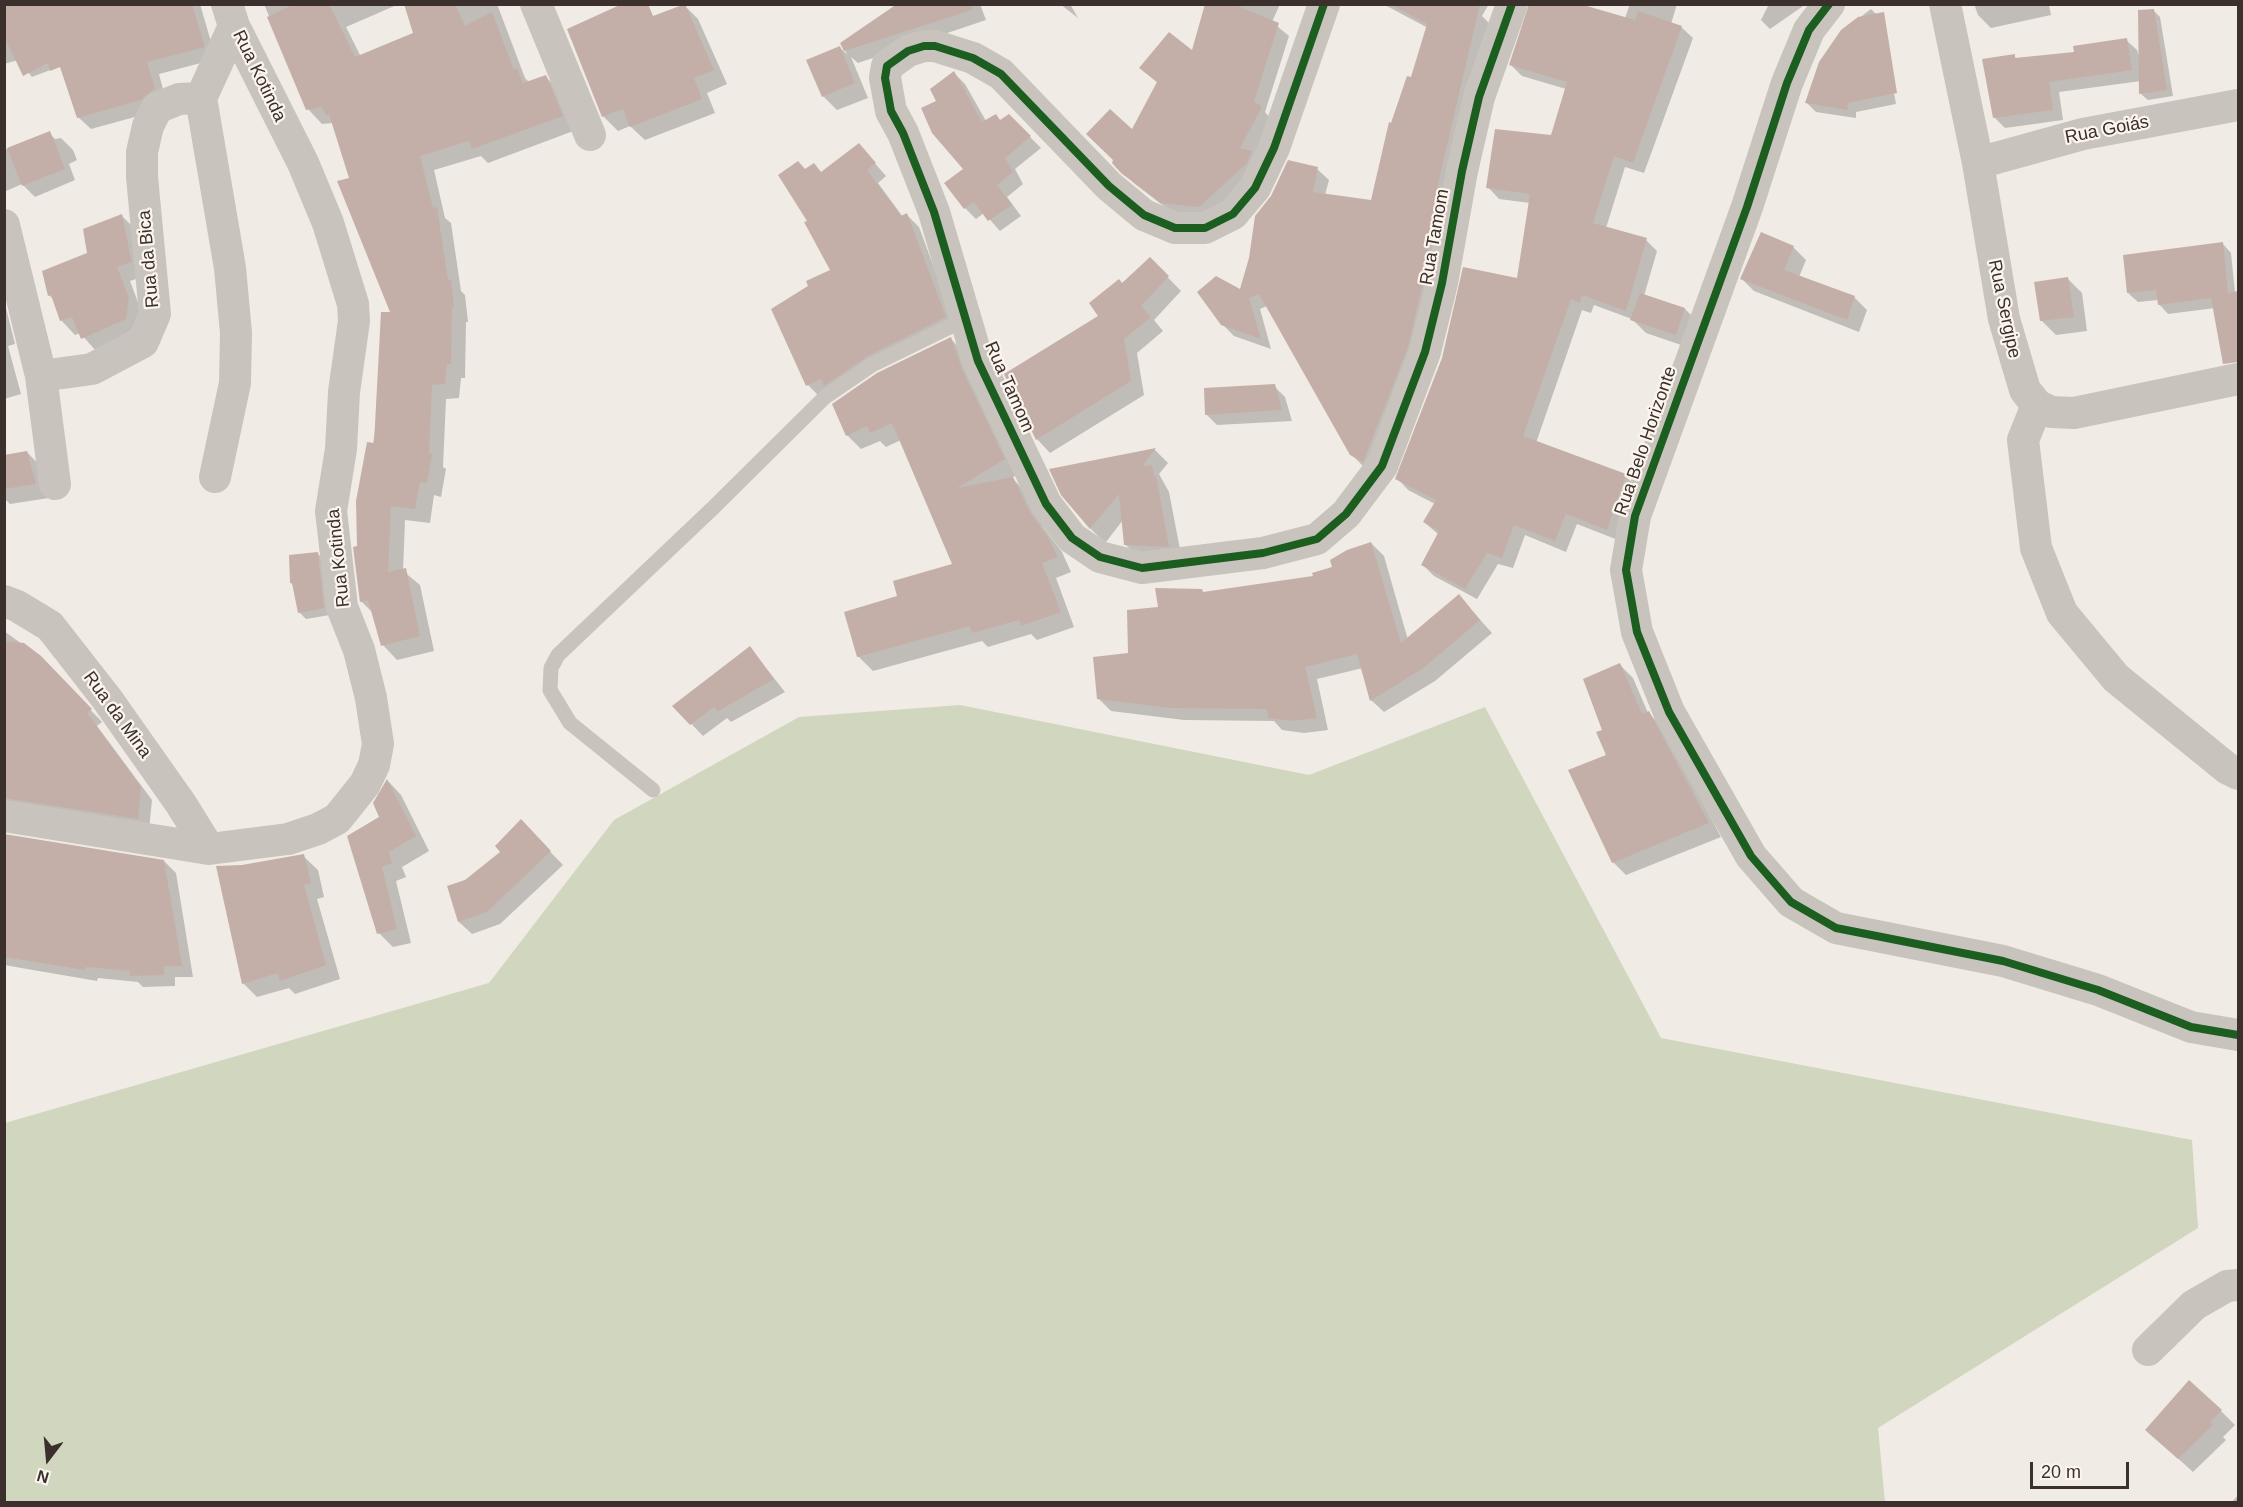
<!DOCTYPE html>
<html>
<head>
<meta charset="utf-8">
<style>
	body { margin:0 }
	#map { position:relative; width:2243px; height:1507px; overflow:hidden; background:#f0ebe5; font-family:Helvetica,sans-serif }
	canvas { display:block }
	.frame { position:absolute; inset:0; border:6px solid #3b302b; pointer-events:none }
	.north { position:absolute; left:18px; top:1429px; width:60px; height:60px; -webkit-text-stroke:4px #fbf5ee; paint-order:stroke; rotate:196deg; font-size:16px; font-weight:700; line-height:24px; text-align:center; color:#3b302b }
	.north::after { content:''; display:block; margin:auto; width:21px; height:27px; background:#3b302b; clip-path:polygon(50% 0,100% 100%,50% 72%,0 100%) }
	.scale { position:absolute; left:2030px; top:1462px; width:99px; height:27px; box-sizing:border-box; border:3px solid #3b302b; border-top:0; padding-left:8px; font-size:18px; line-height:21px; white-space:nowrap; color:#3b302b; -webkit-text-stroke:4px #fbf5ee; paint-order:stroke }
</style>
</head>
<body>
<div id="map">
<canvas width="2243" height="1507"></canvas>
<div class="frame"></div>
<div class="north">N</div>
<div class="scale">20 m</div>
</div>
<script>
const g = document.querySelector('canvas').getContext('2d');
g.lineJoin = 'round';
function fill(path, color) {
  g.fillStyle = color;
  g.fill(path, 'evenodd');
}
function poly(rows) {
  const path = new Path2D();
  for (const r of rows) {
    path.moveTo(r[0], r[1]);
    for (let i = 2; i < r.length; i += 2) path.lineTo(r[i], r[i + 1]);
  }
  return path;
}
function stroke(path, color, width, dash) {
  g.strokeStyle = color;
  g.lineWidth = width;
  g.lineCap = dash ? 'butt' : 'round';
  g.setLineDash(dash || []);
  g.stroke(path);
}
function label(font, color, halo, rows, align = 'center') {
  g.font = font + ' Helvetica,sans-serif';
  g.lineWidth = 4.5;
  g.setLineDash([]);
  g.textBaseline = 'middle';
  g.strokeStyle = halo;
  g.fillStyle = color;
  for (const [text, x, y, turn = 0] of rows) {
    g.save();
    g.translate(x, y);
    g.rotate((+turn || 0) * Math.PI / 180);
    g.textAlign = isNaN(turn) ? turn : align;
    if (halo) g.strokeText(text, 0, 0);
    g.fillText(text, 0, 0);
    g.restore();
  }
}
const green = poly([
	[960,705,1309,775,1485,707,1661,1038,2192,1140,2198,1228,1878,1428,1885,1502,5,1502,5,1123,489,983,614,820,799,717]
]);
const shadow = poly([
	[4,4,200,4,216,59,159,74,166,101,153,112,91,129,78,117,113,46,32,77,18,60,4,64],
	[264,4,399,4,346,27,361,57,415,34,405,4,497,4,525,78,530,83,545,76,560,91,576,130,488,163,481,156,434,170,445,218,451,223,461,291,465,295,468,322,466,322,465,378,461,378,459,398,446,399,443,467,446,469,441,497,434,495,430,523,405,520,403,571,420,585,434,651,397,660,383,645,374,614,361,601,358,548,392,313,333,123,322,124,308,109],
	[901,4,980,4,986,20,858,63,851,57,868,98,837,110,823,96,839,47,847,54,842,44],
	[1060,4,1070,4,1078,18],
	[1207,4,1280,4,1272,22,1289,36,1265,112,1272,120,1263,164,1211,218,1174,214,1135,184,1114,163,1158,83,1141,68,1193,53],
	[1383,4,1489,4,1482,16,1489,23,1435,291,1374,472,1363,466,1351,454,1267,306,1260,309,1271,349,1234,336,1222,324,1317,169,1329,180,1325,195,1372,201,1392,125,1412,79,1428,28],
	[1630,4,1677,4,1671,24,1681,27,1693,38,1644,173,1625,167,1606,228,1646,240,1657,251,1644,296,1685,309,1699,323,1690,348,1646,333,1632,319,1594,305,1591,313,1582,310,1536,443,1625,476,1637,487,1618,540,1577,524,1566,552,1525,535,1513,568,1498,564,1477,599,1434,576,1423,565,1439,535,1424,522,1435,504,1408,490,1397,478,1518,279,1530,203,1499,199,1488,187,1552,137,1566,89,1522,76,1511,65,1625,18],
	[1769,4,1806,4,1770,29,1761,20],
	[1974,4,2054,4,2049,5,2051,15,1991,28,1978,15],
	[684,5,698,19,727,84,707,93,715,113,645,140,630,126,618,131,604,117,576,49],
	[1871,9,1880,18,1896,104,1856,112,1856,118,1816,112,1807,103,1842,31],
	[2153,10,2160,17,2173,96,2148,100,2141,94,2141,81,2059,92,2063,120,2005,128,1994,117,2014,56,2017,59,2075,53,2126,40,2137,50,2140,59],
	[954,73,965,84,986,121,1001,121,1009,116,1041,148,1015,169,1023,184,1007,197,1021,216,1000,231,984,213,976,219,965,208,965,169,938,102],
	[49,133,55,139,61,138,73,150,77,160,69,164,75,180,35,197,22,184,4,192,4,150],
	[859,145,886,176,878,183,903,217,907,215,919,227,957,329,820,397,808,385,773,309,832,271,809,221,806,171,814,165,822,173],
	[122,216,136,230,145,276,130,281,142,313,140,334,97,352,80,333,75,335,61,320,54,300,49,295],
	[2222,243,2231,253,2235,293,2238,293,2238,351,2230,352,2215,308,2168,314,2159,304,2158,300,2138,302,2128,293],
	[1793,247,1806,260,1799,277,1854,297,1867,310,1859,332,1754,291,1742,279],
	[1150,259,1181,291,1154,320,1163,331,1137,353,1144,395,1050,453,1037,439,1123,285],
	[2068,279,2082,293,2087,331,2056,335,2041,320],
	[4,300,15,344,8,346,21,394,4,399],
	[951,339,965,354,1018,474,1012,478,1027,493,1044,528,1062,552,1071,572,1056,578,1074,627,1037,640,1031,634,988,647,982,641,873,671,858,656,899,597,954,565,901,440,886,447,880,441,861,449,847,435],
	[1274,386,1285,397,1292,421,1217,425,1206,414],
	[1155,450,1168,463,1159,474,1169,492,1182,560,1139,558,1125,544,1123,520,1106,542,1100,538,1086,524,1051,470],
	[27,452,41,467,49,498,10,504,4,498,4,456],
	[1371,543,1384,556,1408,640,1459,596,1492,633,1435,681,1384,712,1371,700,1363,668,1317,679,1328,730,1304,733,1282,730,1274,721,1184,720,1111,711,1098,698,1160,608,1201,590,1205,594,1315,578],
	[317,553,324,560,330,615,306,619,299,612,294,586,291,583],
	[4,631,40,657,102,722,97,726,152,800,149,830,4,814],
	[750,648,785,692,731,722,727,718,703,736,674,706],
	[1620,665,1633,678,1648,713,1662,726,1721,837,1626,875,1613,862,1604,731],
	[388,781,401,795,429,851,402,867,406,877,396,881,411,943,393,947,379,933,381,817],
	[533,834,563,865,500,924,472,934,459,922,466,882],
	[4,836,164,861,176,873,193,977,175,977,175,986,143,987,138,982,98,978,97,981,4,965],
	[303,856,318,870,324,897,317,899,340,979,295,994,289,988,257,997,243,983,242,867],
	[2221,1411,2235,1425,2223,1437,2226,1440,2193,1472,2162,1444],
	[2238,1495,2238,1502,2232,1502]
]);
const building = poly([
	[4,4,192,4,205,47,147,62,155,88,141,100,77,118,60,67,50,71,48,63,23,76,4,36],
	[295,4,329,4,355,57,413,33,404,4,455,4,465,26,492,12,514,70,517,68,523,83,546,75,563,116,472,149,469,141,420,156,433,208,437,207,448,280,451,279,454,307,452,308,451,364,447,364,445,384,432,385,429,453,432,454,427,483,420,482,415,509,391,506,388,572,406,568,420,636,381,646,368,600,360,602,353,547,357,546,356,501,367,442,374,443,381,312,390,312,337,181,349,178,329,114,326,115,322,107,306,110,267,17],
	[622,4,648,4,653,16,685,4,714,70,694,78,702,99,630,127,623,109,602,117,567,29],
	[897,4,971,4,972,10,844,51,840,43],
	[1205,4,1233,4,1279,23,1254,101,1262,107,1240,148,1252,151,1247,163,1199,207,1161,203,1121,173,1112,163,1113,160,1086,134,1110,109,1132,129,1157,82,1139,68,1169,32,1192,50],
	[1390,4,1480,4,1435,197,1424,279,1408,347,1363,462,1350,455,1259,294,1249,298,1261,339,1221,325,1197,292,1216,276,1240,289,1249,258,1255,216,1271,196,1288,160,1318,167,1313,192,1371,200,1389,122,1391,123,1407,76,1411,77,1427,24],
	[1529,4,1580,4,1635,20,1638,11,1682,26,1633,163,1614,156,1593,223,1647,238,1626,311,1582,295,1580,303,1571,299,1523,436,1626,474,1607,530,1566,514,1555,541,1514,525,1502,558,1487,553,1465,589,1421,565,1439,531,1423,522,1436,500,1395,479,1442,358,1463,267,1517,278,1530,194,1486,188,1495,129,1551,135,1567,82,1509,65],
	[2154,9,2167,90,2139,94,2138,10],
	[1884,12,1897,93,1847,103,1848,110,1805,103,1819,62,1841,30,1858,17],
	[2127,38,2132,70,2049,82,2053,110,1993,118,1982,59,2015,54,2015,58,2074,52,2073,46],
	[840,46,855,83,822,97,806,60],
	[954,71,982,122,996,114,1000,120,1009,114,1031,136,1005,158,1013,172,997,185,1012,205,988,221,974,202,964,209,944,183,963,169,932,133,921,108,936,101,930,89],
	[50,131,65,169,22,186,7,148],
	[859,143,876,163,867,170,901,216,907,213,946,317,868,356,824,386,821,379,806,386,771,309,808,286,806,281,830,270,804,222,807,221,778,175,798,161,805,169,814,163,821,172],
	[122,214,132,262,117,267,129,298,126,319,81,339,72,317,60,321,51,295,48,296,42,271,87,253,83,229],
	[1761,232,1794,246,1784,270,1855,296,1847,320,1740,279],
	[2223,242,2228,293,2238,291,2238,362,2223,364,2211,298,2158,305,2156,290,2127,293,2123,255],
	[1150,257,1169,276,1141,306,1151,317,1124,339,1131,381,1036,440,1004,374,1098,316,1089,303,1119,279,1122,283],
	[2068,277,2074,317,2040,321,2034,282],
	[1640,293,1685,308,1676,335,1630,320],
	[951,337,962,369,1005,459,957,488,1013,477,1030,512,1047,536,1058,557,1042,563,1061,612,1021,626,1019,620,972,633,970,626,857,657,844,612,897,596,893,581,952,564,892,423,870,433,867,426,846,436,832,404,877,373],
	[1275,384,1282,410,1205,415,1204,388],
	[1156,448,1144,464,1144,466,1152,465,1154,477,1156,476,1169,547,1124,545,1119,494,1090,529,1061,495,1049,469],
	[27,451,36,484,4,489,4,455],
	[1371,542,1401,643,1459,594,1480,620,1422,669,1370,701,1357,654,1305,667,1317,718,1291,721,1268,718,1267,709,1170,708,1097,699,1093,657,1128,653,1127,610,1158,607,1155,588,1202,589,1203,592,1313,576,1312,573,1332,567,1330,560,1347,550],
	[318,552,324,608,298,613,292,583,290,583,289,555],
	[4,641,24,643,41,656,92,709,87,713,141,787,138,819,4,798],
	[750,646,774,679,718,711,714,707,690,725,672,706],
	[1620,663,1642,714,1649,711,1709,823,1612,863,1568,770,1606,755,1596,732,1602,730,1583,679],
	[387,779,416,836,389,852,392,863,382,867,397,929,377,934,347,836,379,817,373,803],
	[521,819,551,851,487,912,458,922,447,886,465,880,500,852,495,846],
	[4,834,164,860,182,966,164,966,164,975,130,976,130,971,86,967,85,970,4,957],
	[304,854,311,883,304,885,326,965,280,981,278,973,242,984,216,866,242,865],
	[2189,1380,2222,1410,2210,1422,2213,1425,2178,1459,2145,1430]
]);
const service = poly([
	[653,790,570,723,550,690,551,668,558,655,714,507,825,397,872,365,966,319]
]);
const minor = poly([
	[536,4,590,135],
	[1324,4,1274,148,1255,188,1233,214,1205,228,1175,228,1144,215,1109,186,1001,74,973,58,935,46,924,46,908,51,887,66,885,78,891,111,903,133,934,212,978,361,1046,504,1072,538,1100,557,1142,568,1263,553,1317,539,1346,514,1382,466,1425,352,1442,283,1462,171,1479,97,1512,4],
	[1829,4,1809,30,1787,83,1747,207,1635,516,1626,570,1637,632,1669,712,1751,856,1791,902,1836,928,2003,961,2098,990,2191,1027,2238,1035],
	[1945,4,1978,163,2004,319,2025,390,2037,405,2051,412,2074,413,2238,379],
	[201,98,230,268,236,333,235,383,215,477],
	[1978,163,2083,134,2238,105],
	[4,225,41,376,92,369,143,342,155,314,142,177,142,152,148,126,157,108,179,99,201,98,234,26],
	[41,376,55,484],
	[2037,405,2023,440,2036,548,2062,613,2116,678,2228,769,2238,774],
	[4,601,17,606,50,626,107,699,181,804,209,849],
	[4,816,209,849,288,839,318,829,337,819,365,784,374,765,378,744,371,698,359,650,342,607,331,511,341,449,344,392,354,321,353,304,328,223,303,163,234,26,227,4],
	[2148,1350,2194,1305,2227,1286,2238,1285]
]);
const cycleway = poly([
	[1324,4,1274,148,1255,188,1233,214,1205,228,1175,228,1144,215,1109,186,1001,74,973,58,935,46,924,46,908,51,887,66,885,78,891,111,903,133,934,212,978,361,1046,504,1072,538,1100,557,1142,568,1263,553,1317,539,1346,514,1382,466,1425,352,1442,283,1462,171,1479,97,1512,4],
	[1829,4,1809,30,1787,83,1747,207,1635,516,1626,570,1637,632,1669,712,1751,856,1791,902,1836,928,2003,961,2098,990,2191,1027,2238,1035]
]);
const streetNames = [
	["Rua Kotinda",259,76,64],
	["Rua Goiás",2107,130,-11],
	["Rua Tamom",1435,237,-80],
	["Rua da Bica",149,259,-95],
	["Rua Sergipe",2004,309,78],
	["Rua Tamom",1009,387,66],
	["Rua Belo Horizonte",1646,441,-71],
	["Rua Kotinda",339,558,-96],
	["Rua da Mina",117,715,54]
];
fill(green, '#d1d6bf');
fill(shadow, '#0003');
fill(building, '#c3afa7');
stroke(service, '#c9c3be', 15);
stroke(minor, '#c9c3be', 32);
stroke(cycleway, '#1b5e20', 8);
label('18px', '#3b302b', '#fbf5ee', streetNames);
</script>
</body>
</html>
